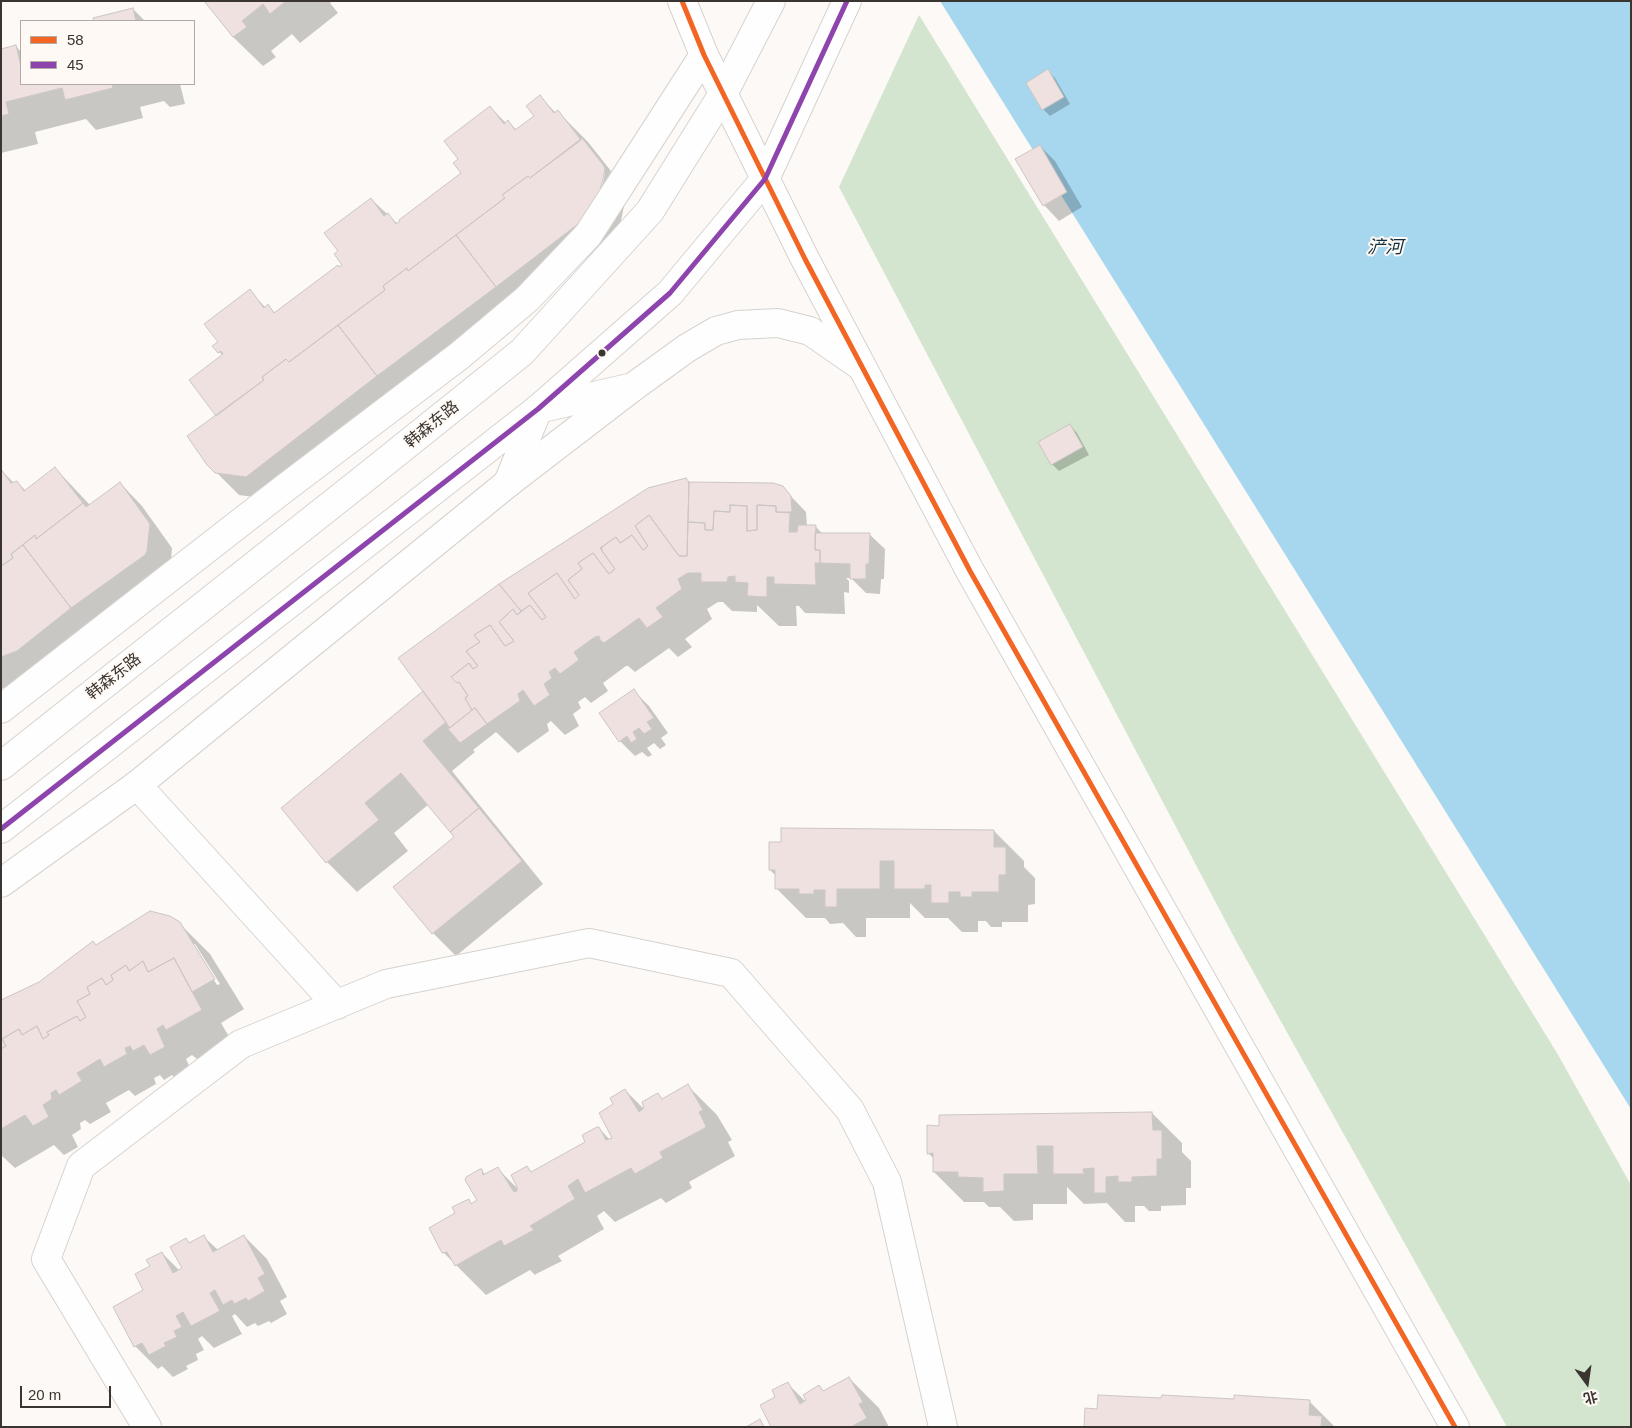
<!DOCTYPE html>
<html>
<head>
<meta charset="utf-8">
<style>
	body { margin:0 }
	#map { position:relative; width:1632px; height:1428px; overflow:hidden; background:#fcf9f6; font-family:Arial,"Noto Sans SC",sans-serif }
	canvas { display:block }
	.frame { position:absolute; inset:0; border:2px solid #3a3530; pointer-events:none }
	.legend { position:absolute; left:20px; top:20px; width:175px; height:65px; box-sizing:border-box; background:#fef9f4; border:1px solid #b0aba6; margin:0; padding:6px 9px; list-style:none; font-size:15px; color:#3a3530 }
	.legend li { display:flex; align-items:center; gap:10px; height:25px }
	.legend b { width:25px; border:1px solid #b0aba6 }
	.north { position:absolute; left:1562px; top:1358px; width:50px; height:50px; -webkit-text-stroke:4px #fef9f4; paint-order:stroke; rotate:166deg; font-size:14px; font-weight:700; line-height:20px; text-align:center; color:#3a3530 }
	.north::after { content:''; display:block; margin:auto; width:18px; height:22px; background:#3a3530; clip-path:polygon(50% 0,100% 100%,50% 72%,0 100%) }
	.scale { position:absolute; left:20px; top:1386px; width:91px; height:22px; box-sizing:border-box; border:2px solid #3a3530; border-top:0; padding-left:6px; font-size:15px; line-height:18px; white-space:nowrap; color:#3a3530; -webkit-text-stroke:4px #fef9f4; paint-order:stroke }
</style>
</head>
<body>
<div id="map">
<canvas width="1632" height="1428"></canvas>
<div class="frame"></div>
<ul class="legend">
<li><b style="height:6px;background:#f26522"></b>58</li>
<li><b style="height:6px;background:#8e44ad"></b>45</li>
</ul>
<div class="north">北</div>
<div class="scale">20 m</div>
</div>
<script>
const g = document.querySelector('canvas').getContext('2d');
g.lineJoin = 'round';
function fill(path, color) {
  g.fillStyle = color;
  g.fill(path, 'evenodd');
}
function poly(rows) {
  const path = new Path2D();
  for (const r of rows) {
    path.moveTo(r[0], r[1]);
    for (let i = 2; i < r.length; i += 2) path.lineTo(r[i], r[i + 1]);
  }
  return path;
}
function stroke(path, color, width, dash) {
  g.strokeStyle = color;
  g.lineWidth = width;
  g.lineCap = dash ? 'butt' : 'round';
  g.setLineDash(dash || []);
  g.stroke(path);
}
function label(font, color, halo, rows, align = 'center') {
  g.font = font + ' Arial,"Noto Sans SC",sans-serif';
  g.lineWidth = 4;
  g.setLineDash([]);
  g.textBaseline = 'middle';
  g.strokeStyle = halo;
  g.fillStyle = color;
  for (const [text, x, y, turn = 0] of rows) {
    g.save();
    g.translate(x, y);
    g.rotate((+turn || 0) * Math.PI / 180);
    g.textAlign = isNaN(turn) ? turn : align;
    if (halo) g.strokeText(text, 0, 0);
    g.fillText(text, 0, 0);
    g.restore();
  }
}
const green = poly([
	[919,15,1557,1053,1631,1185,1631,1427,1507,1427,1235,939,839,187]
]);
const water = poly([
	[940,1,1631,1,1631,1109]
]);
const shadow = poly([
	[205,1,333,1,330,3,338,13,300,43,292,34,271,51,276,57,263,66,233,37],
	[133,9,145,21,95,21,94,19],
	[16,46,21,52,21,84,180,84,185,104,170,107,164,101,140,107,143,118,96,130,86,119,35,132,38,144,1,153,1,50],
	[1048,71,1055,78,1070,104,1050,116,1043,109],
	[540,97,556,113,558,112,588,142,626,190,627,193,618,234,269,499,239,495,208,464,218,416,223,356,214,346,220,343,250,291,266,308,268,306,276,314,344,265,339,251,371,199,398,224,463,173,459,160,490,107,506,123,508,122,517,130,536,116],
	[605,173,595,218,602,176],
	[1040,146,1055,161,1082,207,1059,221,1044,205],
	[1070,425,1077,433,1089,455,1059,471,1052,464],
	[55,468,90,505,120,483,142,506,172,548,170,574,40,673,1,689,1,470,14,483,17,482,26,491],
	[686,479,690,484,783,488,806,512,807,526,816,527,823,534,869,534,885,549,884,579,881,579,880,594,866,593,851,578,846,578,849,581,849,593,844,592,845,614,805,613,799,606,796,606,797,626,779,626,757,605,757,612,732,611,723,602,718,602,707,609,712,619,685,639,692,647,678,657,669,648,635,672,628,666,626,666,603,683,608,691,591,703,585,697,578,702,581,708,573,714,579,726,565,735,551,721,547,724,549,731,518,753,496,732,473,750,475,752,452,771,543,884,456,956,433,933,395,887,456,837,429,804,394,833,408,851,357,892,327,862,283,808,425,692,399,658],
	[634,691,649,706,668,733,661,738,666,745,660,749,654,743,647,748,652,755,648,757,642,752,635,756,620,741,601,713],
	[994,831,1024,861,1024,867,1035,878,1035,904,1028,905,1028,922,1002,922,1002,927,991,927,986,921,978,921,978,932,962,932,948,918,925,918,910,903,910,918,866,918,866,937,856,937,843,923,830,924,825,918,806,918,776,888,776,876,770,870],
	[179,923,210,954,244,1009,221,1023,231,1040,197,1059,192,1055,186,1059,194,1077,181,1084,172,1075,164,1080,160,1075,154,1078,156,1084,135,1096,129,1090,106,1103,111,1112,90,1124,85,1120,80,1123,81,1129,72,1135,78,1147,64,1155,54,1145,15,1168,1,1155,1,1002,39,983,96,946],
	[192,944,195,944,220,984,217,985],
	[687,1085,717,1115,732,1140,728,1142,735,1156,689,1182,692,1188,666,1203,661,1198,615,1222,604,1211,597,1216,604,1229,558,1256,562,1261,536,1274,535,1275,530,1270,486,1295,443,1252,456,1214,469,1201,473,1205,479,1201,481,1170,486,1175,498,1169,520,1191,532,1173,587,1143,599,1128,610,1140,614,1139,614,1105,625,1090,646,1111,658,1095,663,1100],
	[1152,1113,1182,1143,1182,1152,1191,1161,1191,1188,1186,1188,1186,1205,1161,1206,1161,1211,1149,1211,1144,1206,1135,1206,1135,1222,1125,1222,1107,1203,1084,1204,1067,1187,1067,1204,1033,1204,1033,1220,1014,1221,1000,1207,989,1207,984,1202,964,1202,934,1172,934,1159,928,1153],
	[244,1236,267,1259,287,1297,280,1301,287,1314,271,1323,269,1321,258,1326,255,1323,247,1327,235,1314,232,1316,242,1334,214,1348,202,1336,198,1339,204,1350,196,1354,198,1360,186,1366,188,1369,173,1377,162,1366,158,1369,135,1346,151,1267,162,1253,180,1271,183,1269,186,1240,190,1244,204,1237,218,1250],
	[849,1378,879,1408,889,1427,773,1427,777,1397,787,1383,806,1402,819,1387,824,1392],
	[1162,1400,1309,1401,1335,1427,1085,1427,1098,1411]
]);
const building = poly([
	[204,1,286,1,270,14,263,4,242,21,247,27,233,37,204,1],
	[133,8,136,21,92,21,94,21,93,18,133,8],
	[16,45,21,66,21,84,112,84,113,88,65,100,62,88,6,102,9,114,1,116,1,49,16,45],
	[1048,69,1064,97,1042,110,1026,83,1048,69],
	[540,95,554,113,558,110,581,140,530,178,528,176,502,195,505,198,408,271,407,268,383,286,385,290,289,362,286,359,262,377,264,380,216,416,189,380,223,354,221,351,218,353,212,346,218,342,204,324,250,289,264,308,268,304,274,313,338,265,339,267,342,265,334,254,338,251,324,233,371,198,384,216,388,213,396,224,400,221,399,220,461,173,453,163,458,159,444,141,490,106,504,124,508,120,515,130,534,116,526,106,540,95],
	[582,138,604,166,605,170,595,211,496,287,456,235,505,198,502,195,528,176,530,178,582,138],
	[1040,145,1067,192,1043,206,1015,159,1040,145],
	[456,235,496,287,377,376,338,325,385,290,383,286,407,268,408,271,456,235],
	[338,325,377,376,246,477,215,473,207,465,187,436,264,380,262,377,286,359,289,362,338,325],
	[1070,424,1083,447,1051,465,1038,442,1070,424],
	[55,467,83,503,36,539,35,535,11,554,13,558,1,566,1,469,11,483,17,481,24,491,55,467],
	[686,478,689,482,687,556,679,556,649,515,635,526,648,546,643,550,632,535,620,543,616,537,600,548,615,569,609,574,593,553,578,563,582,569,568,580,579,595,575,599,557,573,528,593,546,617,542,620,530,605,521,611,499,584,648,488,686,478],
	[120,482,150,524,147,551,145,555,71,608,23,545,35,535,36,539,83,503,86,507,120,482],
	[689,482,773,483,783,486,791,496,792,512,776,512,776,506,757,505,757,530,747,531,747,506,730,505,730,512,714,511,713,530,705,530,705,523,688,522,689,482],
	[730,505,747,506,747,531,757,530,757,505,776,506,776,512,790,513,789,532,797,532,798,525,816,525,815,550,820,550,820,563,815,563,816,585,774,584,774,577,767,577,767,597,747,596,748,583,735,582,735,576,728,577,727,582,701,582,701,573,688,573,678,579,682,589,656,608,663,617,647,628,639,618,604,643,600,640,599,636,595,637,574,652,579,660,560,674,555,668,549,672,552,678,544,684,550,695,534,706,523,690,518,694,520,701,487,724,475,708,472,710,465,698,468,696,459,682,457,683,451,677,469,663,473,669,478,666,466,651,480,642,474,635,490,625,505,646,514,641,499,622,513,609,517,615,530,605,542,620,546,617,528,593,557,573,575,599,579,595,568,580,582,569,578,563,593,553,609,574,615,569,602,551,602,547,616,537,620,543,632,535,643,550,648,546,635,526,649,515,679,556,687,556,688,522,705,523,705,530,713,530,714,511,730,512,730,505],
	[815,533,870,533,869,564,866,564,866,579,850,579,850,564,820,563,820,550,815,550,815,533],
	[23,545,71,608,17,651,1,657,1,566,13,558,11,554,23,545],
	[499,584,521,611,517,615,513,609,499,622,514,641,505,646,490,625,474,635,480,642,466,651,478,666,473,669,469,663,451,677,457,683,459,682,468,696,465,698,472,710,450,728,398,658,499,584],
	[634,689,654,718,647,722,652,729,644,734,639,728,633,732,637,739,631,743,627,736,619,742,599,713,634,689],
	[423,691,446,722,423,741,479,808,450,832,401,773,365,803,379,820,326,863,281,808,423,691],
	[475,708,487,724,460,743,448,729,475,708],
	[479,808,522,861,432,934,393,887,454,837,450,832,479,808],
	[781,828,994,830,994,847,1006,847,1006,875,999,875,999,892,972,892,972,897,960,897,960,892,949,892,949,903,931,903,931,885,925,885,925,889,894,889,894,861,880,861,880,889,837,889,837,907,825,907,825,890,814,890,814,894,799,894,799,889,775,889,775,870,769,870,769,842,781,842,781,828],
	[150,911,170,916,180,922,215,979,192,992,174,958,148,972,143,961,129,971,126,965,111,975,113,980,106,985,102,978,87,987,90,994,77,1001,86,1017,80,1021,77,1016,47,1032,49,1035,43,1039,37,1026,22,1035,19,1029,2,1039,6,1046,1,1049,1,1000,39,982,93,941,96,945,150,911],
	[174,958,202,1010,166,1030,163,1025,157,1029,165,1047,150,1055,144,1045,133,1051,130,1046,125,1048,127,1054,104,1067,100,1059,77,1073,82,1081,59,1095,56,1090,51,1093,52,1099,43,1105,49,1117,33,1126,25,1115,1,1129,1,1049,6,1046,2,1039,19,1029,22,1035,37,1026,43,1039,49,1035,47,1032,77,1016,80,1021,86,1017,77,1001,90,994,87,987,102,978,106,985,113,980,111,975,126,965,129,971,143,961,148,972,174,958],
	[688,1084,703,1110,699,1112,706,1126,705,1128,660,1152,663,1158,635,1174,631,1168,585,1193,578,1179,568,1186,575,1199,530,1226,534,1230,506,1245,504,1246,501,1240,455,1266,447,1252,442,1253,429,1228,455,1213,452,1207,469,1199,471,1204,477,1200,465,1180,466,1177,480,1169,482,1169,483,1175,498,1167,514,1192,517,1191,517,1187,511,1175,527,1166,531,1172,585,1142,582,1135,597,1127,599,1127,606,1140,612,1138,599,1113,613,1104,610,1098,625,1089,639,1112,644,1108,642,1102,656,1094,658,1093,662,1099,688,1084],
	[1152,1112,1153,1130,1162,1130,1162,1159,1157,1159,1157,1176,1132,1177,1132,1182,1118,1182,1118,1176,1106,1177,1106,1193,1094,1193,1094,1168,1083,1169,1084,1174,1053,1174,1053,1146,1037,1146,1038,1174,1004,1174,1004,1191,983,1192,983,1178,958,1177,958,1172,933,1172,933,1153,927,1154,927,1125,939,1126,939,1115,1152,1112],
	[204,1235,213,1252,244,1235,265,1274,258,1278,265,1291,248,1301,246,1298,234,1304,232,1300,223,1305,215,1290,210,1293,220,1311,191,1326,183,1312,176,1316,182,1327,174,1331,177,1337,164,1343,166,1346,149,1355,142,1343,134,1347,113,1307,143,1290,135,1274,150,1266,146,1260,162,1252,173,1273,182,1268,170,1247,186,1238,189,1243,204,1235],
	[849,1377,863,1402,859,1404,867,1418,851,1427,771,1427,760,1405,775,1397,772,1390,788,1382,800,1404,806,1400,803,1395,819,1385,823,1391,849,1377],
	[1098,1395,1161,1398,1162,1395,1234,1399,1234,1395,1310,1400,1309,1415,1322,1416,1321,1427,1084,1427,1085,1408,1097,1409,1098,1395],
	[760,1419,764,1427,746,1427,760,1419]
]);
const minor = poly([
	[682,1,704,55,805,259,970,571,1455,1427],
	[508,483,538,409,633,387],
	[137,785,337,1005],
	[147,1427,46,1259,81,1166,241,1044,386,984,589,943,731,973,850,1110,887,1182,943,1427]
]);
const major = poly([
	[1,709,281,491,459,356,527,299,588,235,704,55],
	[1,766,365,478,522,352,650,211,723,94,771,1],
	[1,829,538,409,670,293,765,179,847,1],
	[1,883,137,785,508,483,633,387,687,348,716,331,738,325,778,323,810,331,862,367]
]);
const bus1 = poly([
	[682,1,704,55,805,259,970,571,1455,1427]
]);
const bus2 = poly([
	[1,829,538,409,670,293,765,179,847,1]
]);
const markers = [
	[602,353,4.5,"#3a3530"]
];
const streetNames = [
	["韩森东路",432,425,-39],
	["韩森东路",114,677,-38]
];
const waterNames = [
	["浐河",1385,248]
];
fill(green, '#d4e5cf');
fill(water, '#a7d7ee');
fill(shadow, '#0003');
fill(building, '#eee1df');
stroke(building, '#cbc6c4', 1);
stroke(minor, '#d6d3cf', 30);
stroke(major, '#d6d3cf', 30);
stroke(minor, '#fffefe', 28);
stroke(major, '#fffefe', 28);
stroke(bus1, '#f26522', 5);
stroke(bus2, '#8e44ad', 5);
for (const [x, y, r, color] of markers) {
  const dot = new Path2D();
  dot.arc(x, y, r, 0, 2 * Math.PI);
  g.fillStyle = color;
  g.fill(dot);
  stroke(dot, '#fef9f4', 2);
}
label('16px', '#3a3530', '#fef9f4', streetNames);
label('italic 18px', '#0e2f3d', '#fef9f4', waterNames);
</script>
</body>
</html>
